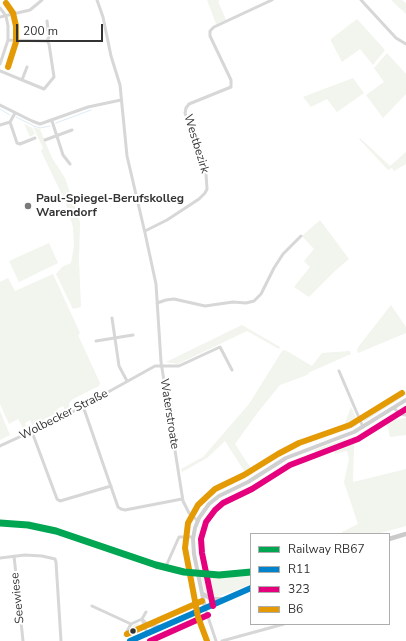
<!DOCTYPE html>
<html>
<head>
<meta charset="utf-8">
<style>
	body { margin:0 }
	#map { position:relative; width:406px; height:641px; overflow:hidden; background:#fff; font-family:"Nunito Sans",sans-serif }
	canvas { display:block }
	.legend { position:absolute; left:250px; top:533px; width:140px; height:92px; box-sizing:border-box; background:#fff; border:1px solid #adadad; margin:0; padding:5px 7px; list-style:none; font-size:12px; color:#333 }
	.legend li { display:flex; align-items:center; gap:8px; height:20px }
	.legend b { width:20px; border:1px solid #adadad }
	.scale { position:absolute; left:16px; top:24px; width:87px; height:18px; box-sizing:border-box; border:2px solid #333; border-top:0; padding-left:5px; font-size:12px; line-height:14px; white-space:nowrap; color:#333; -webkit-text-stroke:3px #fff; paint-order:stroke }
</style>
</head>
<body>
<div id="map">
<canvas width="406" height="641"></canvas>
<ul class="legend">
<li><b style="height:5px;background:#00a651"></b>Railway RB67</li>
<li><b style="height:5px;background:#0083ca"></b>R11</li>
<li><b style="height:5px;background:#e5007d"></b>323</li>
<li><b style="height:5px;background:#e39a05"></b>B6</li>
</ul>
<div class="scale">200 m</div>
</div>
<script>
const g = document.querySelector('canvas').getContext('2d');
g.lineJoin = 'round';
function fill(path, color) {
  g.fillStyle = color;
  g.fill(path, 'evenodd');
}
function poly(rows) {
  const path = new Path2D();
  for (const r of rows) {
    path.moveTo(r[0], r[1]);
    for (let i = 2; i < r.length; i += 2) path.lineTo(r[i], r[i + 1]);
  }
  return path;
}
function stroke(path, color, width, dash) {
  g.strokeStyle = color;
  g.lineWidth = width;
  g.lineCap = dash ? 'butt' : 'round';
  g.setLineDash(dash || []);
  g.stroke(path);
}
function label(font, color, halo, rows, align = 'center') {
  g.font = font + ' "Nunito Sans",sans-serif';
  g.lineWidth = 4;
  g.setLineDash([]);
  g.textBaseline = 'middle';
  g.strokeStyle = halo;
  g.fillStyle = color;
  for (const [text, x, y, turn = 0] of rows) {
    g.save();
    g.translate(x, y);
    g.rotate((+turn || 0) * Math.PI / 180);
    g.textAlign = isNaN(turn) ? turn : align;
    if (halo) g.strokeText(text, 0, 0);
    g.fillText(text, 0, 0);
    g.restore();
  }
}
const green = poly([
	[207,0,220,0,218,1,226,20,216,24],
	[391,0,402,0,406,3,406,14],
	[357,19,385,50,373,65,360,49,342,62,331,41,331,39],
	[387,53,406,74,406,94,383,118,366,95,384,82,374,68],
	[353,78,364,93,337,112,327,99,311,107,303,97],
	[24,124,32,128,35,134,30,137],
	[33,127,40,129,52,158,65,178,80,222,79,261,81,307,73,309,56,274,62,267,71,263,74,246,73,227,65,201,41,151,43,148],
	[360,138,390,166,406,152,406,164,394,171,392,168,388,170,359,139],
	[320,220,349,259,335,271,309,297,294,287,310,267,304,261,314,249,302,236],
	[49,243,58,263,19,282,9,261],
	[53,274,80,333,78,335,100,383,99,386,73,399,69,403,70,409,69,412,67,413,63,406,57,409,59,412,32,425,30,420,25,423,26,426,23,428,18,419,9,424,0,404,0,282,8,278,15,291],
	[391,305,406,327,406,333,358,353,357,350,359,346],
	[242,325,280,347,279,349,247,331,178,364,166,362],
	[285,350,312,366,322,353,350,351,351,354,310,372,307,375,280,385,258,412,235,444,254,473,248,477,225,441,207,458,182,472,181,469,203,457,249,404,282,351],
	[94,394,97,394,98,396,76,409,73,408,75,405],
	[351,407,358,423,342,431],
	[0,411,10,435,0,440],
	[406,418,406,435,390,437,386,421],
	[345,439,354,444,353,482,406,469,406,526,377,534,343,534,342,532,358,524,344,482,349,459,347,451,335,454,333,449,315,452,314,450],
	[251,573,251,584,218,597,212,597,207,595,204,590,201,576,236,575],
	[138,623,141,630,129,636,128,632,134,625]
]);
const stream = poly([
	[0,109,10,115],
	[16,117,34,126,40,128,50,126],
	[56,123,91,110],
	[364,421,406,394],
	[346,430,357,425]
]);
const street = poly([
	[97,0,103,17,111,56,120,85,127,156,145,233,156,284,161,362,183,501,189,513,198,521],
	[361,0,396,38,406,44],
	[0,8,6,16,8,26,8,40,0,64],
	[0,17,30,10,42,0],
	[47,21,49,37,47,41],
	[0,71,44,89,54,77,49,44,47,41,8,40],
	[22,80,27,67],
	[0,105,32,121,40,124,88,107,121,100],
	[15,113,10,122,17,143,20,144,35,138],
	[52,121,63,155,70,164],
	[0,125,10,122],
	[45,140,72,130],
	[145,231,167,220,199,199,205,193,207,189,206,174,204,165,185,113,186,108,189,104,231,87,231,80,210,36,210,31,214,27,272,0],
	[157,303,166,300,174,299,205,306,233,302,246,303,254,301,261,294,274,268,283,254,301,236],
	[112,318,119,366,127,381],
	[96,341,133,335],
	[339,371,363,427],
	[83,406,118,507,121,509,125,510,182,499],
	[394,408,400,414,406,415],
	[32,432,57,499,60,501,111,486],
	[0,446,65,416,155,366,179,366,220,347,232,370],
	[14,556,23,641],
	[0,558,25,555,42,556,55,559,56,562,61,641],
	[167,564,179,537,193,537],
	[92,606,131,624],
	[205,608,216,641],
	[146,612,142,619,147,633],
	[142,619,149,626,159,626],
	[125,635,131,624,142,619],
	[222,641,284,624]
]);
const secondary = poly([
	[203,594,211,599,224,599],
	[205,608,194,554,193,539,195,528,199,518,209,504,219,496,248,482,286,458,354,432,406,400]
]);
const primary = poly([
	[389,539,406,534],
	[130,641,251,588]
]);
const bus1 = poly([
	[130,641,251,588]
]);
const bus2 = poly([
	[213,606,202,553,201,539,206,522,215,510,223,503,252,489,290,465,358,439,406,409],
	[150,641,208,615]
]);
const bus3 = poly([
	[6,3,13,13,16,26,16,42,8,67],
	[127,634,202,601],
	[207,641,198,617,185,548,188,523,198,505,215,489,244,475,278,454,299,443,350,425,402,393]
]);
const rail1 = poly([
	[0,523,28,525,56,531,156,565,184,572,219,575,251,572]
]);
const markers = [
	[28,206,4,"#7a7a7a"],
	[133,631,3.5,"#333"]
];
const streetNames = [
	["Westbezirk",196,144,73],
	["Waterstroate",169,414,81],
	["Wolbecker Straße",64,415,-27],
	["Seewiese",18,598,-96]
];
const poiNames = [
	["Paul-Spiegel-Berufskolleg",36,199],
	["Warendorf",36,213]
];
fill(green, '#f1f5ed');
stroke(stream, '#ddebf3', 1);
stroke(street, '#d7d7d7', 3);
stroke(secondary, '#d0d0d0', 4);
stroke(primary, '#cacaca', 4.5);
stroke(bus1, '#0083ca', 6);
stroke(bus2, '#e5007d', 6);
stroke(bus3, '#e39a05', 6);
stroke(rail1, '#00a651', 7);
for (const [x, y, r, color] of markers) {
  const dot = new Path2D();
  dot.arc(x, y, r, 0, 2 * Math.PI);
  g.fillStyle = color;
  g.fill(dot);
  stroke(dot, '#fff', 1.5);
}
label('12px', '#333', '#fff', streetNames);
label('bold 12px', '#333', '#fff', poiNames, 'left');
</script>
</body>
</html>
